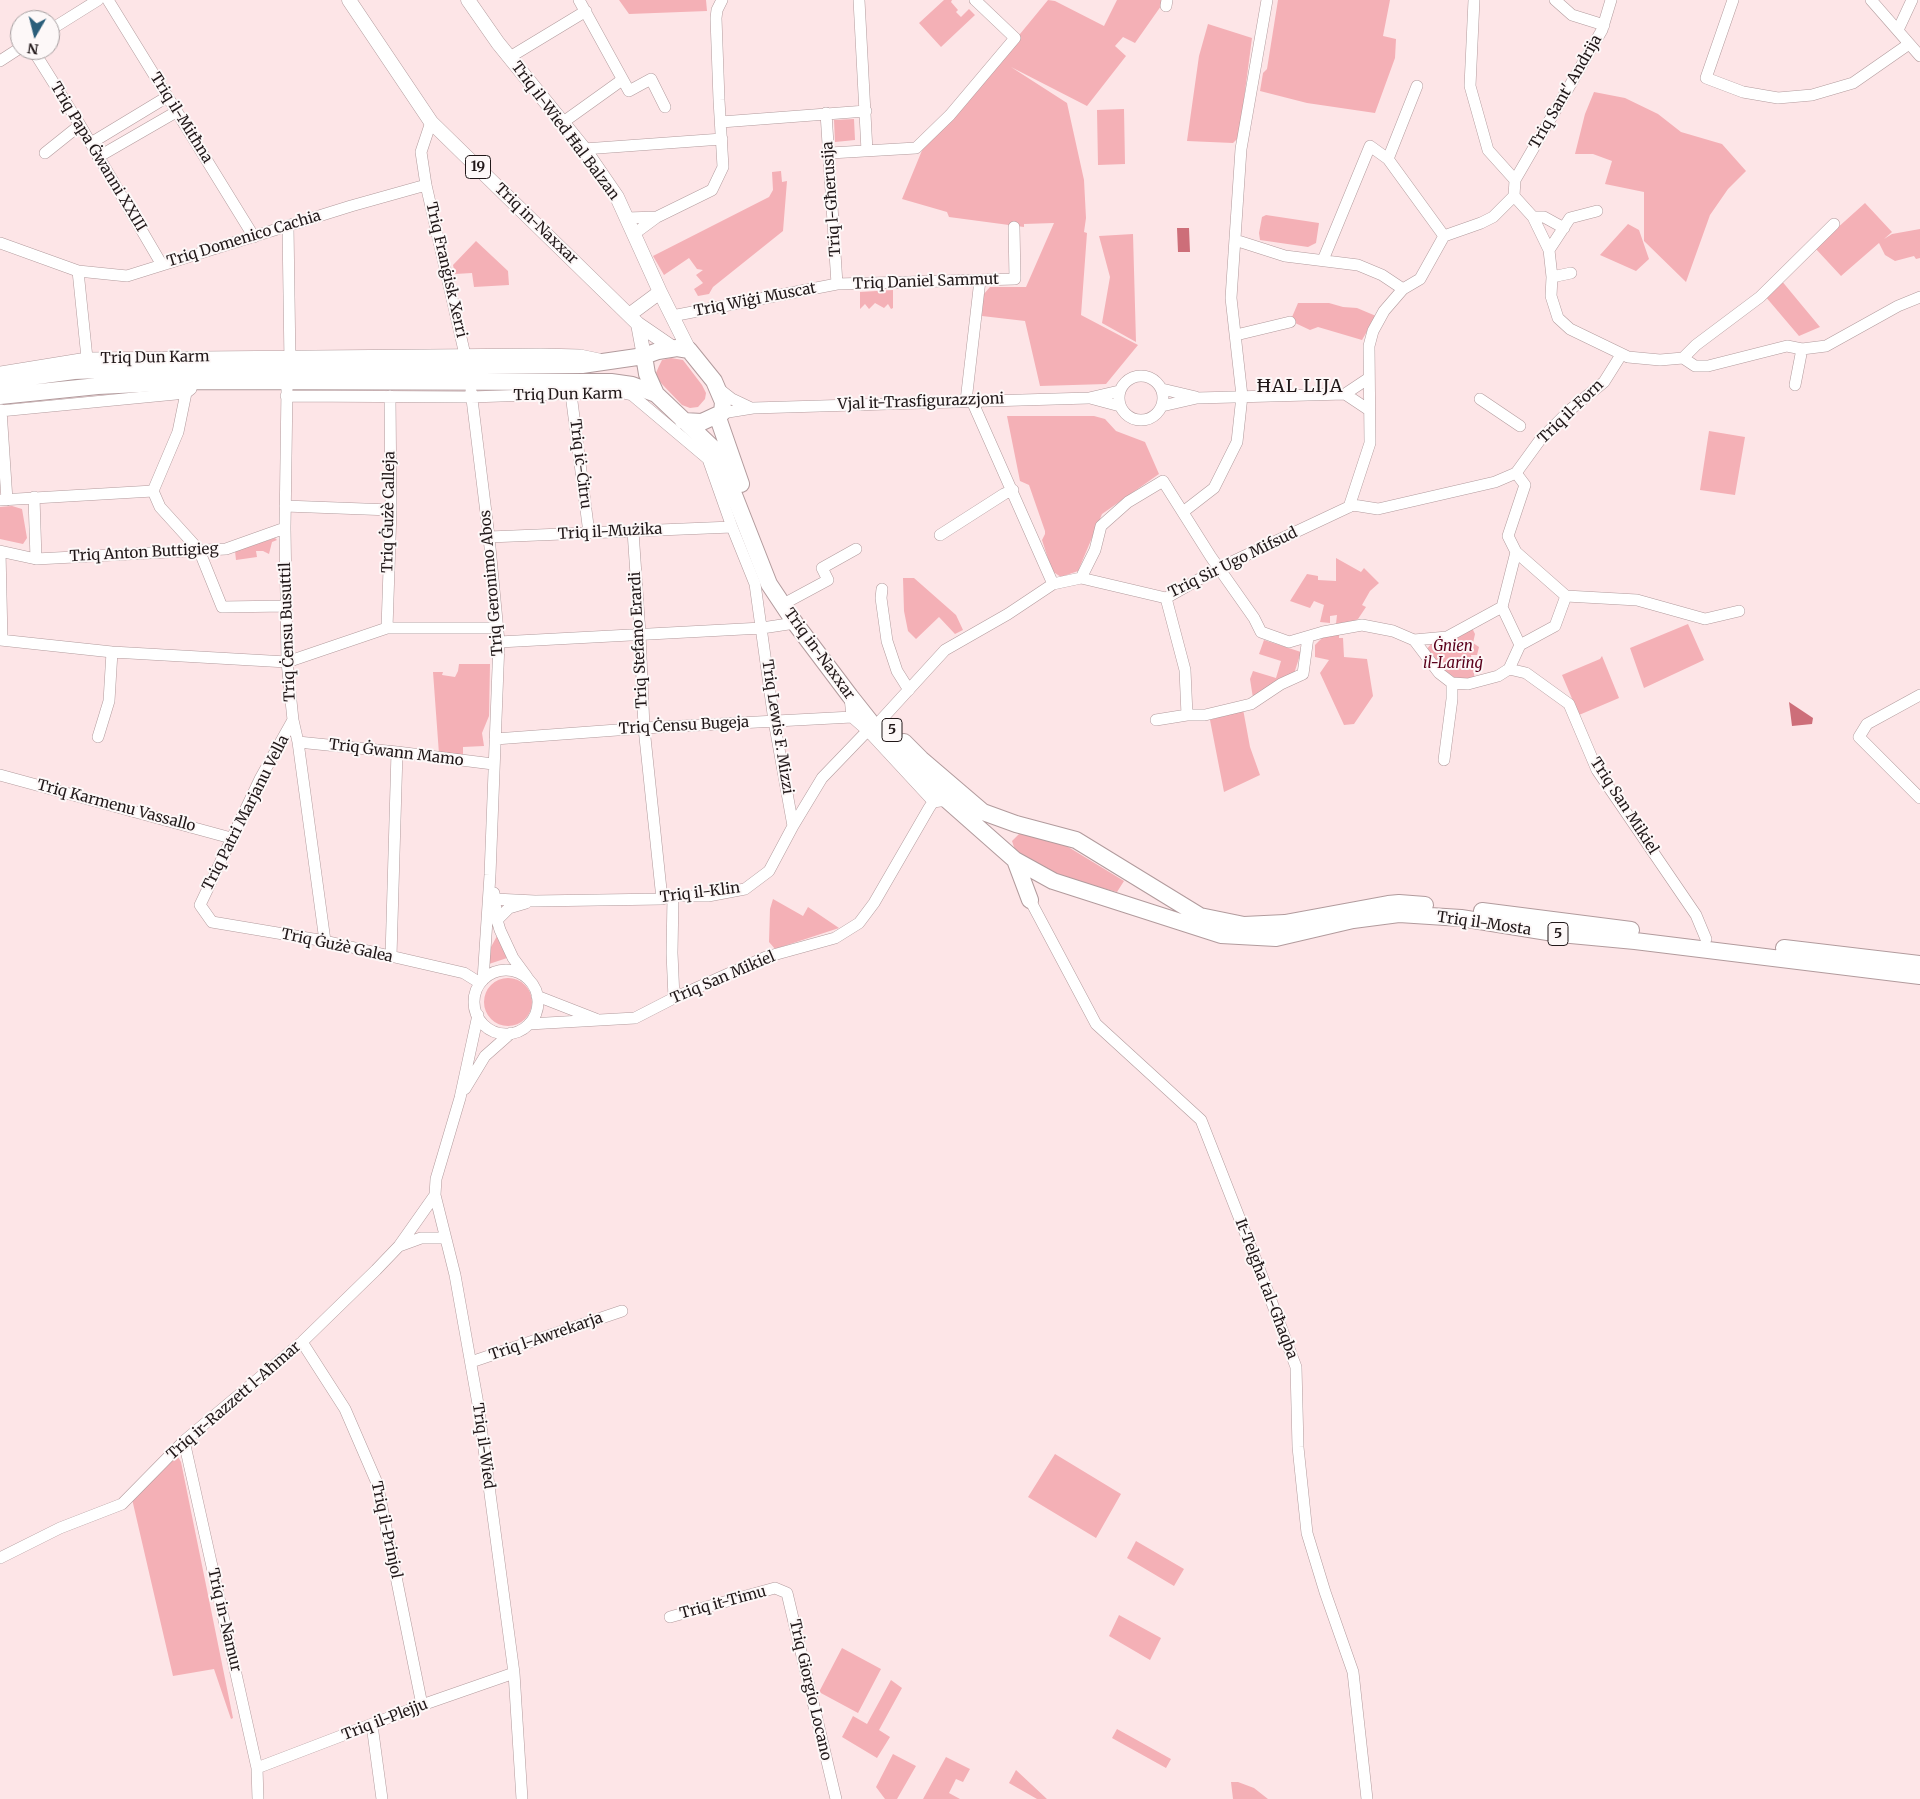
<!DOCTYPE html>
<html>
<head>
<meta charset="utf-8">
<style>
	body { margin:0 }
	#map { position:relative; width:1920px; height:1799px; overflow:hidden; background:#fde5e7; font-family:Merriweather,serif }
	canvas { display:block }
	.north { position:absolute; left:10px; top:10px; width:50px; height:50px; box-sizing:border-box; background:#fdf8f8; border:1px solid #a59e9f; border-radius:50%; rotate:188deg; font-size:14px; font-weight:700; line-height:20px; text-align:center; color:#211819 }
	.north::after { content:''; display:block; margin:auto; width:18px; height:22px; background:#2a5e7a; clip-path:polygon(50% 0,100% 100%,50% 72%,0 100%) }
</style>
</head>
<body>
<div id="map">
<canvas width="1920" height="1799"></canvas>
<div class="north">N</div>
</div>
<script>
const g = document.querySelector('canvas').getContext('2d');
g.lineJoin = 'round';
function fill(path, color) {
  g.fillStyle = color;
  g.fill(path, 'evenodd');
}
function poly(rows) {
  const path = new Path2D();
  for (const r of rows) {
    if (r.length === 3) {
      path.moveTo(r[0] + r[2], r[1]);
      path.arc(r[0], r[1], r[2], 0, 2 * Math.PI);
      continue;
    }
    path.moveTo(r[0], r[1]);
    for (let i = 2; i < r.length; i += 2) path.lineTo(r[i], r[i + 1]);
  }
  return path;
}
function stroke(path, color, width, dash) {
  g.strokeStyle = color;
  g.lineWidth = width;
  g.lineCap = dash ? 'butt' : 'round';
  g.setLineDash(dash || []);
  g.stroke(path);
}
function label(font, color, halo, rows, align = 'center') {
  g.font = font + ' Merriweather,serif';
  g.lineWidth = 4;
  g.setLineDash([]);
  g.textBaseline = 'middle';
  g.strokeStyle = halo;
  g.fillStyle = color;
  for (const [text, x, y, turn = 0] of rows) {
    g.save();
    g.translate(x, y);
    g.rotate((+turn || 0) * Math.PI / 180);
    g.textAlign = isNaN(turn) ? turn : align;
    if (halo) g.strokeText(text, 0, 0);
    g.fillText(text, 0, 0);
    g.restore();
  }
}
const green = poly([
	[619,0,706,0,707,11,629,14],
	[944,0,952,0,951,2,958,10,956,12,961,17,969,9,975,15,941,47,919,23],
	[1048,0,1055,1,1104,26,1117,0,1162,0,1161,6,1135,43,1123,37,1115,46,1126,56,1087,106,1011,67,1067,103,1084,180,1086,218,1084,232,1087,233,1081,315,1138,345,1106,384,1040,386,1025,321,982,316,983,295,990,287,1026,287,1054,223,1024,224,1024,227,949,217,947,212,902,199,923,148,1001,61,1020,34],
	[1278,0,1390,0,1383,36,1396,39,1395,58,1375,113,1307,103,1260,91,1263,73,1267,69],
	[1208,24,1252,38,1239,137,1233,143,1187,141,1199,56],
	[1594,92,1625,98,1658,114,1681,132,1722,144,1746,171,1728,189,1710,215,1686,282,1644,241,1644,192,1605,184,1612,161,1593,154,1575,154,1585,114],
	[1124,109,1125,164,1098,165,1097,110],
	[854,119,855,140,835,142,834,120],
	[781,171,782,182,787,181,783,231,713,287,709,294,698,296,694,289,703,283,696,275,703,270,697,269,689,258,664,275,653,256,769,197,773,190,772,172],
	[1865,203,1892,232,1884,239,1892,234,1920,229,1920,258,1916,259,1914,256,1895,261,1885,255,1879,243,1841,276,1815,248],
	[1266,215,1319,223,1316,243,1308,247,1260,240,1259,233,1262,217],
	[1628,224,1639,230,1649,259,1636,271,1600,255],
	[1133,234,1136,342,1102,323,1110,277,1099,236],
	[476,241,508,271,509,285,474,287,472,273,455,274,453,265],
	[1781,280,1800,303,1820,327,1799,336,1765,296],
	[893,290,893,308,891,309,888,304,884,308,875,303,869,309,865,304,860,309,860,292],
	[1298,303,1329,303,1343,307,1357,308,1376,316,1362,340,1318,327,1310,330,1293,322,1292,317],
	[671,358,683,360,702,385,706,393,705,399,698,407,690,408,682,405,660,382,656,373,659,366,662,360],
	[1007,416,1094,416,1105,419,1116,431,1145,442,1159,474,1102,514,1078,571,1061,577,1052,571,1042,540,1045,534,1045,531,1029,485,1020,481],
	[1709,431,1745,437,1735,495,1700,490],
	[12,506,22,509,27,538,23,544,0,539,0,507],
	[275,538,277,540,272,542,269,554,263,551,256,551,257,557,236,560,235,551],
	[1336,558,1361,572,1364,568,1379,583,1370,591,1362,605,1366,607,1358,619,1354,621,1336,624,1337,615,1330,616,1330,623,1320,622,1324,605,1314,601,1310,608,1290,601,1307,574,1318,576,1318,580,1336,581],
	[903,578,914,578,956,615,963,630,955,634,939,617,916,639,908,631,904,611],
	[1688,624,1704,660,1644,688,1630,648],
	[1471,626,1475,634,1473,643,1479,647,1477,655,1471,655,1475,680,1457,679,1438,666,1425,651,1433,642],
	[1339,632,1339,638,1343,638,1344,657,1367,659,1373,696,1354,724,1344,725,1320,673,1329,660,1315,657,1315,645,1323,637],
	[1264,640,1301,652,1290,686,1253,698,1250,679,1253,671,1276,678,1281,661,1259,654],
	[1602,656,1619,698,1579,715,1562,675,1600,659],
	[459,664,490,664,489,716,482,733,484,746,463,747,463,757,439,754,433,672,443,672,442,675,455,677,458,671],
	[1243,709,1250,747,1260,775,1224,792,1210,720],
	[1022,831,1065,845,1124,881,1117,892,1069,879,1041,867,1016,853,1012,841],
	[773,899,803,916,808,907,839,928,775,949,769,942,770,909],
	[497,936,507,958,489,964,491,947],
	[508,1002,24],
	[176,1453,181,1462,233,1718,231,1719,214,1669,173,1676,132,1499,137,1497],
	[1055,1454,1121,1494,1096,1538,1028,1497],
	[1136,1541,1184,1569,1174,1586,1127,1558],
	[1119,1615,1161,1638,1150,1660,1109,1636],
	[842,1648,881,1669,858,1713,819,1692],
	[891,1680,902,1688,879,1730,890,1737,877,1758,842,1737,853,1716,867,1724],
	[1117,1729,1171,1759,1166,1768,1112,1738],
	[893,1754,916,1766,897,1799,885,1799,876,1787],
	[946,1757,970,1769,963,1782,956,1779,949,1793,960,1799,923,1799],
	[1016,1770,1047,1799,1037,1799,1009,1783],
	[1231,1782,1238,1782,1254,1788,1268,1799,1233,1799]
]);
const water = poly([
	[1177,228,1189,228,1190,252,1178,252],
	[1789,702,1813,718,1812,724,1792,726]
]);
const minor = poly([
	[108,0,254,237],
	[579,0,629,91,651,79,665,107],
	[859,0,867,151],
	[1474,0,1470,86,1488,150,1515,180],
	[1555,0,1572,15,1604,25],
	[1733,0,1706,78,1743,92,1778,98,1812,95,1853,83,1909,44],
	[1871,0,1920,56],
	[1166,6,1167,0],
	[50,30,98,0],
	[1898,30,1912,0],
	[33,50,80,125,162,265],
	[510,57,586,11],
	[0,61,20,48],
	[826,113,837,284],
	[431,122,421,152,426,185,465,355],
	[721,122,866,111],
	[562,123,622,80],
	[91,143,167,97],
	[584,149,722,139],
	[45,153,80,125],
	[830,153,916,148,950,115,1015,38,975,0],
	[98,157,176,112],
	[1388,159,1417,86],
	[1514,196,1533,217,1549,250,1552,277,1551,296,1558,318,1570,329,1628,357,1660,360,1683,358,1695,366,1708,366,1787,346,1802,349,1826,346,1898,306,1920,297],
	[1514,196,1515,180,1602,30,1611,0],
	[1533,217,1544,217,1564,228],
	[627,218,657,217],
	[288,226,290,364],
	[634,234,657,217,712,190,723,167,719,100,716,18,717,10,722,0],
	[1235,240,1285,256,1358,265,1382,275,1403,289],
	[0,243,78,271,127,276,351,206,426,185],
	[1549,250,1570,218,1597,211],
	[1323,260,1370,146,1388,159,1444,236],
	[78,271,87,358],
	[1552,277,1571,273],
	[672,316,837,284,1015,279,1014,227],
	[1236,335,1290,322],
	[1683,358,1696,345,1760,297,1834,224],
	[0,372,87,358,541,354,580,355,599,359],
	[1141,398,22],
	[1795,385,1802,349],
	[287,388,285,528,287,662,293,720,298,742,325,941],
	[718,388,732,399,751,408],
	[1162,389,1196,397],
	[471,391,489,537,499,642,490,875,483,980],
	[186,393,178,432,153,491,160,507,199,550,222,607,286,606],
	[571,394,589,533],
	[1345,394,1369,378],
	[1345,394,1369,410],
	[286,396,471,397,619,392,632,395,708,459,732,527,755,584,774,721,793,826],
	[1090,398,1120,406],
	[1480,399,1520,426],
	[966,401,980,280],
	[972,401,1053,584],
	[1162,406,1197,398,1345,394],
	[1,410,7,500],
	[0,411,186,393,191,389],
	[722,413,753,408,1089,398,1119,391],
	[34,497,36,559],
	[0,500,153,491],
	[285,506,391,510],
	[1349,507,1370,443,1369,346,1373,331,1384,311,1403,289,1420,279,1444,236,1481,223,1493,217,1514,196],
	[1183,512,1214,488,1237,442,1242,396,1231,298,1241,149,1267,0],
	[633,531,640,634,644,728,662,899],
	[940,535,1004,494,1013,490],
	[489,537,732,527],
	[0,551,36,559,226,549,285,528],
	[0,551,2,640],
	[1516,552,1502,607,1520,645],
	[1081,578,1095,550,1101,526,1128,502,1163,481,1211,557,1254,618,1261,632,1289,642,1323,632,1362,625,1393,631,1414,640,1439,673,1452,683,1468,684,1498,676,1509,669],
	[882,589,881,598,887,641,897,671,909,690],
	[1566,596,1637,600,1705,619,1739,611],
	[1166,598,1185,670,1187,715],
	[789,601,828,580,822,568,856,549],
	[387,628,391,510,390,396],
	[0,640,112,652,287,662,387,628,499,628],
	[1414,640,1447,637,1502,607],
	[499,642,762,628,795,623],
	[1509,669,1526,673,1569,704,1597,770,1696,915,1706,939],
	[1509,669,1520,645,1555,626,1566,596,1516,552,1508,536,1525,485,1516,473],
	[1920,695,1867,724,1859,737,1920,798],
	[852,717,868,731,930,798],
	[293,720,260,779,200,905,212,922,325,941,464,973,480,983],
	[881,720,945,650,1008,614,1053,584,1081,578,1166,598,1219,568,1353,505,1378,509,1495,482,1516,473,1540,440,1571,409,1604,382,1621,355],
	[1156,720,1187,715,1205,715,1251,704,1281,684,1303,674,1308,637],
	[98,737,109,701,112,652],
	[495,739,644,728,852,717,850,697],
	[298,742,397,752,493,764],
	[1444,760,1452,699,1452,683],
	[0,775,231,838],
	[494,893,497,920,500,930,513,958,527,977],
	[673,896,672,953,674,998],
	[495,899,535,901,662,899,673,896,708,896,745,889,769,871,793,826,822,778,873,725],
	[1030,900,1096,1024,1201,1120,1257,1263,1296,1367,1298,1447,1307,1533,1325,1592,1353,1672,1367,1799],
	[497,920,509,908,526,903],
	[391,956,397,752],
	[506,1002,32],
	[537,996,596,1019],
	[478,1015,460,1098,436,1179,435,1195,455,1275,478,1404,514,1673,522,1799],
	[529,1024,635,1018,674,998,766,957,835,938,859,923,874,903,929,808,933,802,947,800],
	[465,1089,485,1056,511,1033],
	[399,1246,421,1238,445,1238],
	[302,1342,345,1409,377,1483,422,1705],
	[471,1362,622,1311],
	[184,1441,257,1768,258,1799],
	[0,1558,60,1528,122,1504,184,1441,302,1342,376,1270,399,1246,435,1195],
	[670,1617,775,1588,787,1593,836,1799],
	[372,1725,382,1799],
	[257,1768,422,1705,514,1673]
]);
const major = poly([
	[349,0,431,122,638,324,673,348],
	[468,0,498,43,584,149,617,197,660,292,689,350],
	[629,315,660,292],
	[638,324,644,356]
]);
const highway = poly([
	[644,356,647,374,656,394,714,449,725,472,769,584,795,623,850,696,873,725,947,800,1015,860,1053,881,1221,935,1276,938,1353,920,1399,914,1461,918,1560,934,1635,941,1920,976],
	[0,381,74,371,152,368,290,368,582,365,644,356,658,351,677,348,689,350,714,381,723,402,722,413,717,415,702,422,683,421],
	[0,396,98,386,202,381,611,382,632,385,656,394],
	[717,415,741,484],
	[904,742,921,759,983,812,1016,824,1076,840,1200,916,1244,925,1285,923,1388,904,1399,903,1425,905],
	[1015,860,1030,900],
	[1482,911,1631,930],
	[1784,948,1920,964]
]);
const shields = [
	[478,167,25],
	[892,730,20],
	[1558,934,20]
];
const shieldNames = [
	["19",478,167],
	["5",892,730],
	["5",1558,934]
];
const streetNames = [
	["Triq Sant' Andrija",1566,92,-60],
	["Triq il-Mitħna",181,118,58],
	["Triq il-Wied Ħal Balzan",565,131,53],
	["Triq Papa Ġwanni XXIII",98,157,59],
	["Triq l-Għerusija",832,199,-94],
	["Triq in-Naxxar",536,224,44],
	["Triq Domenico Cachia",244,239,-17],
	["Triq Franġisk Xerri",446,270,77],
	["Triq Daniel Sammut",926,282,-2],
	["Triq Wiġi Muscat",755,300,-11],
	["Triq Dun Karm",155,358,-1],
	["Triq Dun Karm",568,395,-1],
	["Vjal it-Trasfigurazzjoni",921,402,-2],
	["Triq il-Forn",1571,412,-44],
	["Triq iċ-Ċitru",580,464,83],
	["Triq Ġużè Calleja",389,512,-89],
	["Triq il-Mużika",610,532,-3],
	["Triq Anton Buttigieg",144,553,-3],
	["Triq Sir Ugo Mifsud",1233,563,-26],
	["Triq Geronimo Abos",492,583,-95],
	["Triq Ċensu Busuttil",288,632,-92],
	["Triq Stefano Erardi",639,640,-93],
	["Triq in-Naxxar",819,654,54],
	["Triq Ċensu Bugeja",684,726,-3],
	["Triq Lewis F. Mizzi",777,727,81],
	["Triq Ġwann Mamo",396,753,7],
	["Triq Karmenu Vassallo",116,806,15],
	["Triq San Mikiel",1624,806,57],
	["Triq Patri Marjanu Vella",246,813,-63],
	["Triq il-Klin",700,893,-7],
	["Triq il-Mosta",1484,924,8],
	["Triq Ġużè Galea",337,946,12],
	["Triq San Mikiel",723,978,-23],
	["It-Telgħa tal-Għaqba",1266,1289,69],
	["Triq l-Awrekarja",546,1337,-19],
	["Triq ir-Razzett l-Aħmar",234,1401,-41],
	["Triq il-Wied",483,1446,82],
	["Triq il-Prinjol",386,1530,78],
	["Triq it-Timu",723,1603,-15],
	["Triq in-Namur",224,1620,77],
	["Triq Giorgio Locano",810,1690,77],
	["Triq il-Plejju",385,1720,-21]
];
const parkNames = [
	["Ġnien",1453,647],
	["il-Larinġ",1453,664]
];
const quarterNames = [
	["ĦAL LIJA",1300,387]
];
fill(green, '#f4b0b6');
fill(water, '#cd6e79');
stroke(minor, '#b29b9d', 12);
stroke(major, '#b29b9d', 15);
stroke(highway, '#b29b9d', 18);
stroke(minor, '#fff', 11);
stroke(major, '#fff', 14);
stroke(highway, '#fff', 16);
for (const [x, y, w] of shields) {
  const box = new Path2D();
  box.roundRect(x - w / 2, y - 11.5, w, 23, 4);
  g.fillStyle = '#fdf8f8';
  g.fill(box);
  stroke(box, '#211819', 1);
}
label('bold 14px', '#211819', null, shieldNames);
label('15px', '#211819', '#fdf8f8', streetNames);
label('italic 15px', '#5a001b', '#fdf8f8', parkNames);
g.letterSpacing = '1px';
label('18px', '#211819', '#fdf8f8', quarterNames);
g.letterSpacing = '0px';
</script>
</body>
</html>
